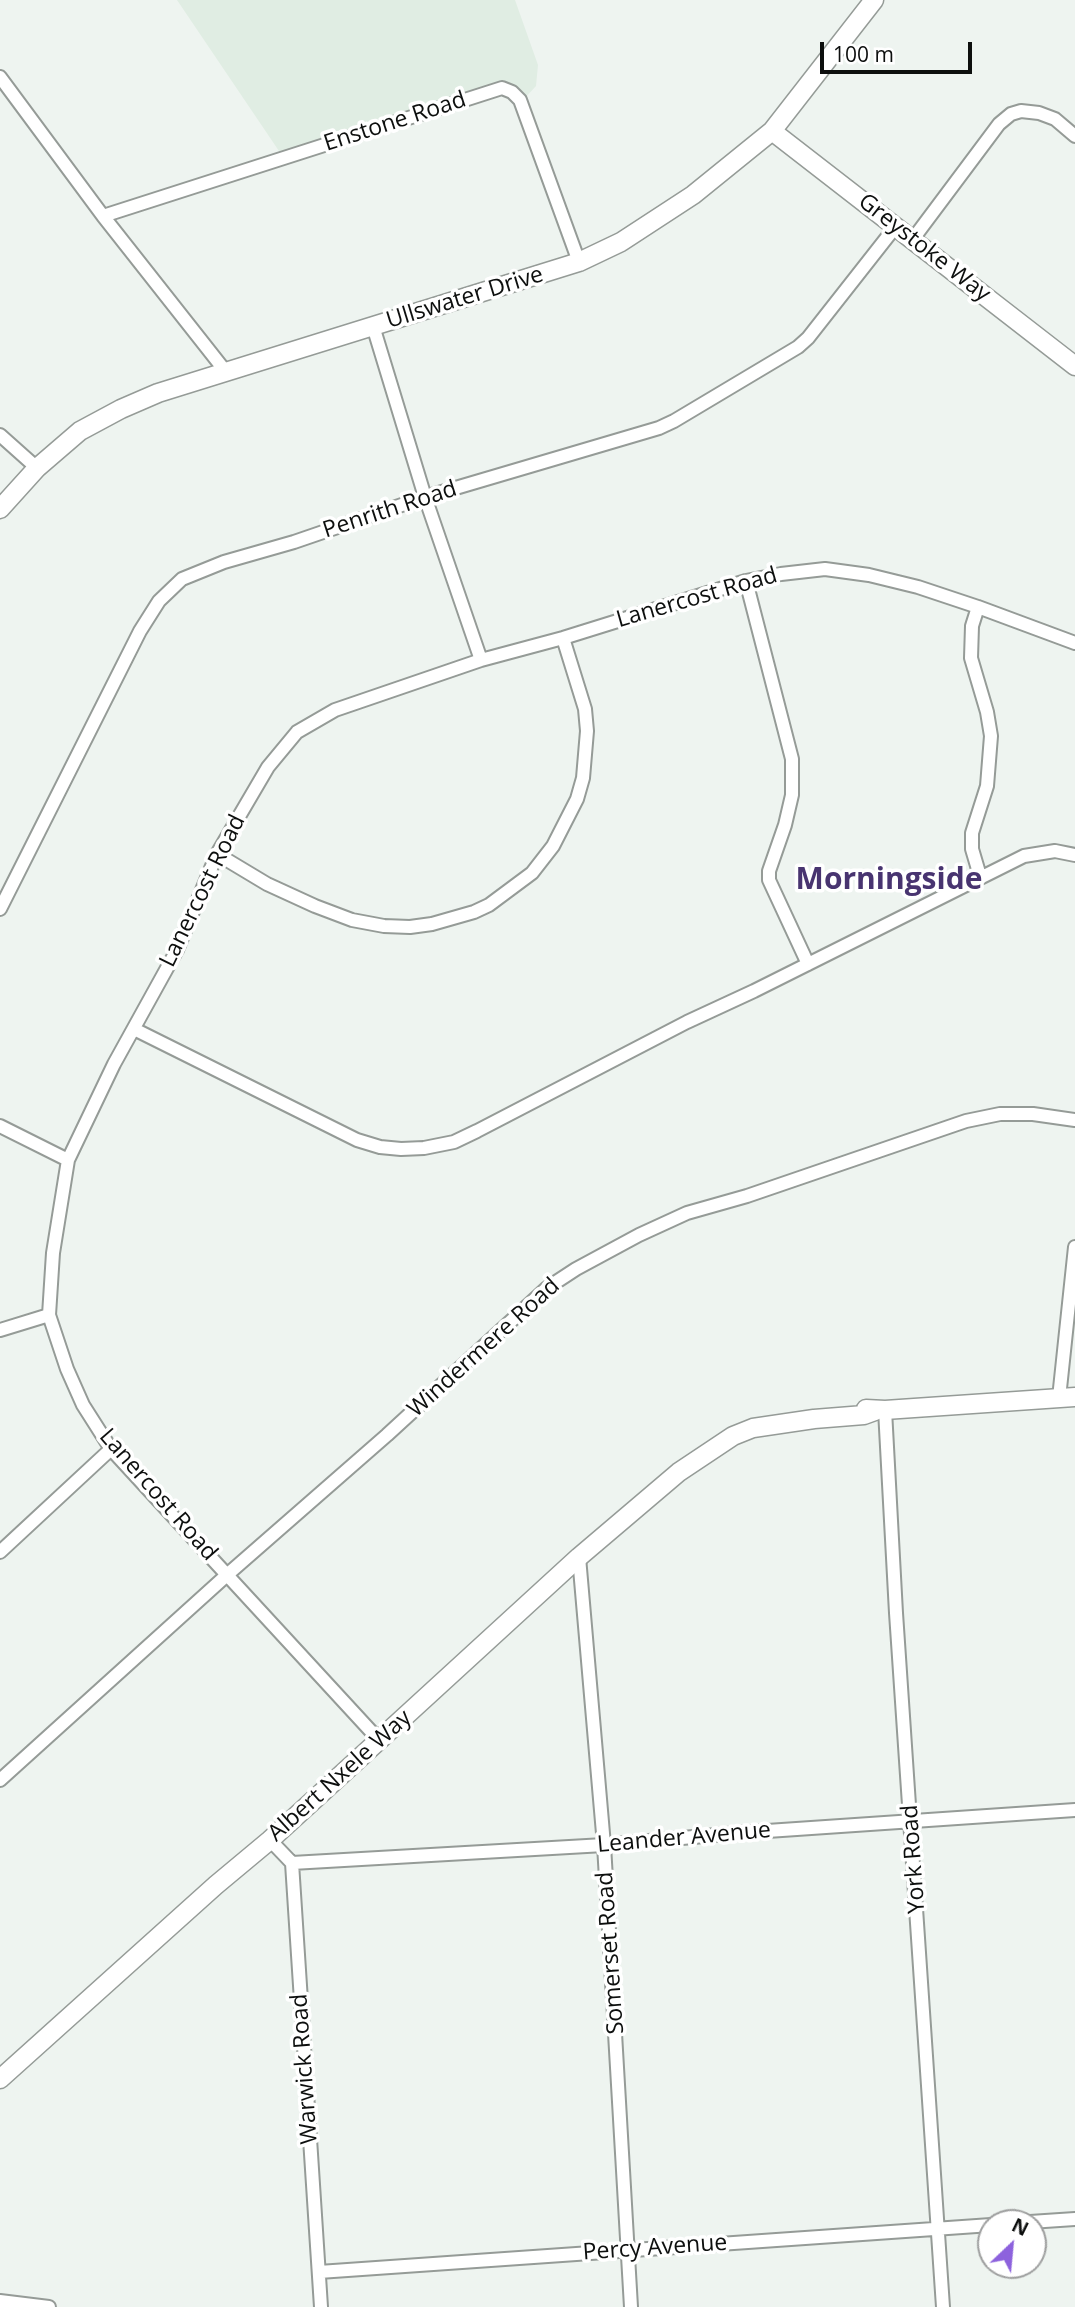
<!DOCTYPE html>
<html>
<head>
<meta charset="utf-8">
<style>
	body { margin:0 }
	#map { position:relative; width:1075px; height:2307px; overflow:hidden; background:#eef4f0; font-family:"Open Sans",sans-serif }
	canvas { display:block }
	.north { position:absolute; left:977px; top:2209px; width:70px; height:70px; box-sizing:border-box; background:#fff; border:2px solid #9e9f9f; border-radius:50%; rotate:26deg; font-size:19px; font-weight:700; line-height:28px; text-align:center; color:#0d0f0e }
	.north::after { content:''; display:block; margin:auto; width:24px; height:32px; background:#8d62dd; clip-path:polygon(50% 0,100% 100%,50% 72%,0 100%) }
	.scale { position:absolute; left:820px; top:42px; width:152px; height:32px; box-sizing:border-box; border:4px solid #0d0f0e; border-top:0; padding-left:9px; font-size:21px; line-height:24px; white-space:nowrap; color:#0d0f0e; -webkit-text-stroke:5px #fff; paint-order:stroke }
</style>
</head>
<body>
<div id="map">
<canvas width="1075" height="2307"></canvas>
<div class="north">N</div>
<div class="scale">100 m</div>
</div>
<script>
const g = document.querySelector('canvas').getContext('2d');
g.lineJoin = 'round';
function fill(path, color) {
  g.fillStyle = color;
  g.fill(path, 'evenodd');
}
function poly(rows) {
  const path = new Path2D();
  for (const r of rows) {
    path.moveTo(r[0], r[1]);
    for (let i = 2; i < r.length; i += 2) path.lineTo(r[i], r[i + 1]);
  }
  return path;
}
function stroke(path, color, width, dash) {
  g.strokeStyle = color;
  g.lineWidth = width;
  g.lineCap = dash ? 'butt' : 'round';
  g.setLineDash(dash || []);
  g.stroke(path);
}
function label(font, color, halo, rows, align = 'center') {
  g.font = font + ' "Open Sans",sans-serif';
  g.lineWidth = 7;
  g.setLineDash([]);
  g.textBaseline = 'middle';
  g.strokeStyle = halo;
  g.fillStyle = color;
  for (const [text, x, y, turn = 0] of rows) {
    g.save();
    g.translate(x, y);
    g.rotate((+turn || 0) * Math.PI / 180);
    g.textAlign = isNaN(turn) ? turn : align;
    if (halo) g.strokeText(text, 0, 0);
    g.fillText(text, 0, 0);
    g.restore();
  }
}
const built = poly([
	[177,0,515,0,538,65,536,86,524,99,515,89,281,154]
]);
const street = poly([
	[0,77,103,216,226,372],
	[103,216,502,88,512,92,520,100,579,262],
	[913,239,999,124,1011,114,1021,111,1039,113,1055,119,1075,136],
	[373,326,425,497,481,660],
	[0,435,37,468],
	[746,581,792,759,792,795,785,825,769,871,769,880,808,964],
	[978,607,972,626,971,658,987,712,991,736,987,786,972,833,972,849,980,876],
	[217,854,267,884,315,906,352,920,384,926,410,927,432,924,474,912,489,905,532,873,553,846,577,799,583,778,587,731,585,709,563,638],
	[0,909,140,631,159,601,182,579,224,562,294,542,425,497,659,428,674,421,798,347,808,338,896,226],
	[134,1029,357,1140,380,1147,401,1149,424,1148,454,1142,477,1131,687,1022,754,991,1024,856,1055,851,1075,855],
	[0,1126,68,1160],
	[0,1330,49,1315],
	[1059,1398,1075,1247],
	[885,1410,896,1613,943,2307],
	[0,1552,111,1449],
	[579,1557,604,1845,631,2307],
	[379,1740,111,1449,83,1405,67,1369,49,1315,53,1253,68,1160,114,1064,177,950,217,854,268,767,297,732,335,710,481,660,563,638,746,581,781,574,825,569,869,575,918,587,978,607,1075,643],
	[0,1780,228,1574,387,1435,547,1288,576,1269,639,1235,687,1213,747,1196,966,1121,1000,1114,1033,1114,1075,1120],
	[270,1840,292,1863,321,2307],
	[292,1863,604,1845,738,1833,1075,1810],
	[1015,2223,1075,2219],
	[319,2272,991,2225],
	[0,2301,49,2307]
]);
const secondary = poly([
	[772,131,1075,366],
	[0,509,37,468,80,431,121,409,158,393,579,262,621,242,693,195,772,131,874,0],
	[866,1409,885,1410,1075,1397],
	[0,2079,216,1885,270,1840,579,1557,679,1472,733,1436,753,1428,814,1419,864,1415,875,1411]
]);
const streetNames = [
	["Enstone Road",395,122,-18],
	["Greystoke Way",924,248,38],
	["Ullswater Drive",465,298,-17],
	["Penrith Road",390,510,-18],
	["Lanercost Road",697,598,-16],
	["Lanercost Road",203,891,-64],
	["Windermere Road",484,1348,-42],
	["Lanercost Road",158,1495,49],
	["Albert Nxele Way",340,1776,-42],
	["Leander Avenue",684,1838,-5],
	["York Road",914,1859,-94],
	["Somerset Road",611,1953,-94],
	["Warwick Road",305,2069,-94],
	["Percy Avenue",655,2248,-4]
];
const districtNames = [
	["Morningside",889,880]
];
fill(built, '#e0ede3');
stroke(street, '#959b97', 16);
stroke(secondary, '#959b97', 21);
stroke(street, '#fff', 12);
stroke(secondary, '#fff', 18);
label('23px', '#0d0f0e', '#fff', streetNames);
label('bold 30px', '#483470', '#fff', districtNames);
</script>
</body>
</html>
